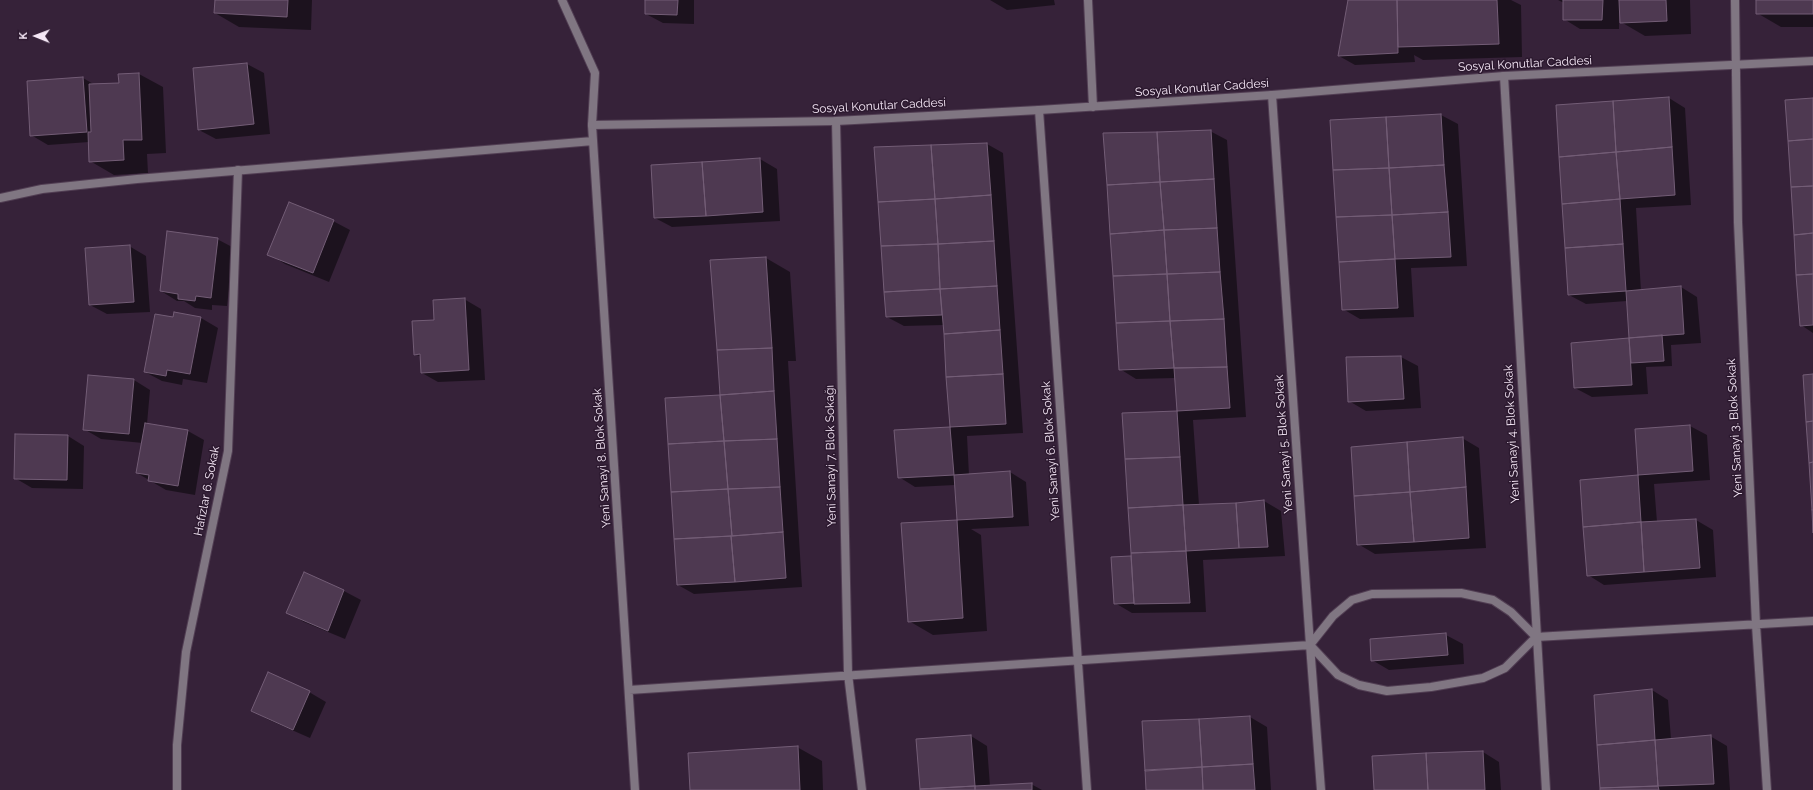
<!DOCTYPE html>
<html>
<head>
<meta charset="utf-8">
<style>
	body { margin:0 }
	#map { position:relative; width:1813px; height:790px; overflow:hidden; background:#362239; font-family:Raleway,sans-serif }
	canvas { display:block }
	.north { position:absolute; left:16px; top:16px; width:40px; height:40px; -webkit-text-stroke:3px #2c192f; paint-order:stroke; rotate:271deg; font-size:11px; font-weight:700; line-height:16px; text-align:center; color:#f5e7f6 }
	.north::after { content:''; display:block; margin:auto; width:14px; height:18px; background:#f5e7f6; clip-path:polygon(50% 0,100% 100%,50% 72%,0 100%) }
</style>
</head>
<body>
<div id="map">
<canvas width="1813" height="790"></canvas>
<div class="north">K</div>
</div>
<script>
const g = document.querySelector('canvas').getContext('2d');
g.lineJoin = 'round';
function fill(path, color) {
  g.fillStyle = color;
  g.fill(path, 'evenodd');
}
function poly(rows) {
  const path = new Path2D();
  for (const r of rows) {
    path.moveTo(r[0], r[1]);
    for (let i = 2; i < r.length; i += 2) path.lineTo(r[i], r[i + 1]);
  }
  return path;
}
function stroke(path, color, width, dash) {
  g.strokeStyle = color;
  g.lineWidth = width;
  g.lineCap = dash ? 'butt' : 'round';
  g.setLineDash(dash || []);
  g.stroke(path);
}
function label(font, color, halo, rows, align = 'center') {
  g.font = font + ' Raleway,sans-serif';
  g.lineWidth = 3;
  g.setLineDash([]);
  g.textBaseline = 'middle';
  g.strokeStyle = halo;
  g.fillStyle = color;
  for (const [text, x, y, turn = 0] of rows) {
    g.save();
    g.translate(x, y);
    g.rotate((+turn || 0) * Math.PI / 180);
    g.textAlign = isNaN(turn) ? turn : align;
    if (halo) g.strokeText(text, 0, 0);
    g.fillText(text, 0, 0);
    g.restore();
  }
}
const shadow = poly([
	[216,0,312,0,311,30,239,27,215,13],
	[646,0,694,0,694,24,663,23,646,14],
	[990,0,1054,0,1055,5,1007,10],
	[1349,0,1511,0,1521,5,1522,57,1423,60,1414,55,1415,62,1355,65,1339,56],
	[1558,0,1690,0,1691,34,1645,36,1621,22,1621,11,1619,11,1619,29,1580,29,1564,19,1564,3],
	[1757,0,1813,0,1813,27,1781,27,1757,13],
	[247,64,264,73,270,134,216,139,199,130,194,69],
	[139,74,163,87,166,153,147,154,148,173,114,175,90,161,89,142,48,145,31,135,83,78,95,85,120,84],
	[1669,98,1685,108,1691,205,1636,208,1641,291,1681,287,1697,297,1701,343,1671,345,1672,366,1646,367,1648,394,1592,397,1575,388,1572,344,1632,339,1627,301,1586,304,1569,295],
	[1813,99,1813,333,1801,325],
	[1441,115,1458,124,1467,266,1411,268,1414,317,1360,319,1343,309],
	[1210,131,1227,140,1246,417,1193,420,1199,505,1264,501,1281,511,1285,556,1203,560,1206,612,1132,613,1115,603,1112,558,1132,557,1123,414,1178,412,1175,378,1136,379,1120,369],
	[987,144,1003,153,1023,433,967,436,969,475,1010,472,1026,482,1029,526,971,529,981,535,987,631,933,635,909,621,902,524,958,521,955,485,915,487,899,477,895,431,951,428,944,325,904,326,887,317],
	[760,159,777,169,780,221,672,227,655,218],
	[333,221,350,230,329,282,285,264,269,254],
	[217,239,234,248,227,306,212,305,212,310,195,308,184,301,177,301,161,291],
	[129,246,146,256,150,312,107,314,90,305],
	[766,258,790,272,796,361,788,361,802,587,694,594,678,585,721,396],
	[464,299,481,309,485,380,438,382,422,373,421,357,415,354,435,321],
	[175,313,201,318,218,328,207,383,183,379,182,385,162,381,145,372,174,318],
	[1401,357,1418,366,1421,408,1366,411,1349,401,1347,358],
	[89,376,134,380,150,390,147,424,188,431,204,440,195,495,166,490,137,473,143,443,101,439,84,429],
	[1690,426,1707,435,1710,480,1654,484,1657,522,1696,520,1713,530,1716,577,1604,585,1588,575,1581,481,1639,476,1636,430],
	[68,436,84,446,83,489,32,488,15,478],
	[1462,438,1479,448,1486,548,1375,554,1358,544],
	[304,574,344,591,361,600,345,639,304,622,288,613],
	[1446,635,1463,644,1464,664,1389,670,1372,660],
	[1652,690,1668,700,1671,739,1710,736,1727,746,1730,790,1601,790],
	[309,692,326,702,310,738,269,720,252,711],
	[1250,717,1267,727,1271,790,1148,790,1143,722],
	[971,736,987,746,990,786,1031,784,1042,790,921,790],
	[797,747,822,761,823,790,691,790],
	[1483,752,1499,762,1501,790,1375,790]
]);
const building = poly([
	[215,0,288,0,287,17,214,13,215,0],
	[645,0,678,0,677,15,645,14,645,0],
	[1348,0,1397,0,1398,53,1338,56,1348,0],
	[1397,0,1497,0,1499,44,1398,47,1397,0],
	[1563,0,1603,0,1602,20,1563,20,1563,0],
	[1619,0,1666,0,1667,21,1620,23,1619,0],
	[1756,0,1813,0,1813,14,1756,14,1756,0],
	[247,63,254,124,198,130,193,68,247,63],
	[139,73,142,140,123,140,124,160,89,162,88,132,91,132,89,84,119,83,118,74,139,73],
	[83,77,87,132,30,136,27,81,83,77],
	[1669,97,1672,147,1616,152,1613,101,1669,97],
	[1813,98,1813,139,1788,141,1785,100,1813,98],
	[1613,101,1616,152,1559,157,1556,105,1613,101],
	[1441,114,1444,165,1389,168,1386,117,1441,114],
	[1386,117,1389,168,1333,170,1330,120,1386,117],
	[1211,130,1214,179,1160,182,1157,132,1211,130],
	[1157,132,1160,182,1107,185,1103,133,1157,132],
	[1813,139,1813,186,1791,187,1788,141,1813,139],
	[987,143,991,195,935,199,931,145,987,143],
	[931,145,935,199,878,202,874,147,931,145],
	[1672,147,1675,195,1620,199,1616,152,1672,147],
	[1616,152,1620,199,1562,204,1559,157,1616,152],
	[760,158,763,212,706,216,702,162,760,158],
	[702,162,706,216,654,218,651,165,702,162],
	[1444,165,1448,212,1392,215,1389,168,1444,165],
	[1389,168,1392,215,1336,217,1333,170,1389,168],
	[1214,179,1217,228,1164,230,1160,182,1214,179],
	[1160,182,1164,230,1110,234,1107,185,1160,182],
	[1813,186,1813,233,1794,235,1791,187,1813,186],
	[991,195,994,241,938,244,935,199,991,195],
	[935,199,938,244,881,246,878,202,935,199],
	[1620,199,1623,244,1565,248,1562,204,1620,199],
	[289,202,334,220,313,273,267,255,289,202],
	[1448,212,1451,257,1395,259,1392,215,1448,212],
	[1392,215,1395,259,1339,262,1336,217,1392,215],
	[1217,228,1220,272,1167,274,1164,230,1217,228],
	[1164,230,1167,274,1113,276,1110,234,1164,230],
	[167,231,218,238,211,298,196,296,195,301,178,299,178,294,160,291,167,231],
	[1813,233,1813,274,1796,275,1794,235,1813,233],
	[994,241,997,286,940,289,938,244,994,241],
	[938,244,940,289,884,292,881,246,938,244],
	[1623,244,1626,291,1568,295,1565,248,1623,244],
	[130,245,134,302,89,305,85,248,130,245],
	[766,257,772,348,717,350,710,260,766,257],
	[1395,259,1398,308,1342,310,1339,262,1395,259],
	[1220,272,1224,319,1170,321,1167,274,1220,272],
	[1167,274,1170,321,1116,323,1113,276,1167,274],
	[1813,274,1813,325,1800,326,1796,275,1813,274],
	[997,286,1000,330,944,334,940,289,997,286],
	[1681,286,1684,334,1629,338,1626,291,1681,286],
	[940,289,942,315,886,317,884,292,940,289],
	[465,298,469,370,421,373,420,354,414,355,412,321,434,320,433,300,465,298],
	[174,312,201,317,190,374,167,370,166,376,144,372,155,314,173,317,174,312],
	[1224,319,1227,367,1174,368,1170,321,1224,319],
	[1170,321,1174,368,1119,370,1116,323,1170,321],
	[1000,330,1003,374,946,377,944,334,1000,330],
	[1662,335,1664,361,1631,363,1629,338,1662,335],
	[1629,338,1632,385,1574,388,1571,343,1629,338],
	[772,348,774,391,720,395,717,350,772,348],
	[1401,356,1404,399,1348,402,1346,357,1401,356],
	[1227,367,1230,408,1177,411,1174,368,1227,367],
	[1003,374,1006,424,950,427,946,377,1003,374],
	[1813,374,1813,421,1806,422,1803,375,1813,374],
	[88,375,134,379,129,434,83,430,88,375],
	[774,391,777,439,724,441,720,395,774,391],
	[720,395,724,441,668,444,665,398,720,395],
	[1177,411,1180,457,1125,459,1122,413,1177,411],
	[1813,421,1813,462,1809,463,1806,422,1813,421],
	[145,423,188,430,178,486,148,481,149,475,136,473,145,423],
	[1690,425,1693,471,1638,475,1635,429,1690,425],
	[950,427,954,475,898,478,894,430,950,427],
	[15,434,68,435,67,480,14,479,15,434],
	[1463,437,1466,487,1410,492,1407,442,1463,437],
	[777,439,780,487,728,489,724,441,777,439],
	[724,441,728,489,671,492,668,444,724,441],
	[1407,442,1410,492,1354,496,1351,447,1407,442],
	[1180,457,1183,505,1128,508,1125,459,1180,457],
	[1813,462,1813,510,1812,510,1809,463,1813,462],
	[1010,471,1013,517,957,520,954,475,1010,471],
	[1638,475,1641,522,1583,527,1580,480,1638,475],
	[780,487,783,532,732,536,728,489,780,487],
	[1466,487,1469,538,1414,542,1410,492,1466,487],
	[728,489,732,536,674,539,671,492,728,489],
	[1410,492,1414,542,1357,545,1354,496,1410,492],
	[1264,500,1268,547,1239,548,1236,503,1264,500],
	[1236,503,1239,548,1186,551,1183,505,1236,503],
	[1183,505,1186,551,1131,553,1128,508,1183,505],
	[1812,510,1813,510,1813,533,1812,510],
	[1696,519,1700,568,1644,572,1641,522,1696,519],
	[957,520,963,618,908,622,901,523,957,520],
	[1641,522,1644,572,1587,576,1583,527,1641,522],
	[783,532,786,578,735,582,731,536,783,532],
	[731,536,735,582,677,585,674,539,731,536],
	[1186,551,1190,603,1134,604,1131,553,1186,551],
	[1131,556,1134,603,1114,604,1111,557,1131,556],
	[304,572,344,590,328,631,286,613,304,572],
	[1446,633,1448,655,1371,661,1370,639,1446,633],
	[268,672,310,691,293,730,251,711,268,672],
	[1652,689,1655,740,1597,745,1594,695,1652,689],
	[1250,716,1253,764,1202,767,1199,719,1250,716],
	[1199,719,1202,767,1145,771,1142,721,1199,719],
	[971,735,975,786,920,789,916,739,971,735],
	[1711,735,1714,784,1658,786,1655,740,1711,735],
	[1655,740,1658,786,1600,788,1597,745,1655,740],
	[798,746,800,790,690,790,688,753,798,746],
	[1483,751,1485,790,1428,790,1426,753,1483,751],
	[1426,753,1428,790,1374,790,1372,756,1426,753],
	[1253,764,1255,790,1203,790,1202,767,1253,764],
	[1202,767,1203,790,1146,790,1145,770,1202,767],
	[1032,783,1032,790,975,790,975,786,1032,783],
	[975,786,975,790,920,790,920,789,975,786],
	[1658,786,1659,790,1600,790,1600,788,1658,786]
]);
const service = poly([
	[177,790,177,745,186,652,228,451,238,170]
]);
const minor = poly([
	[562,0,595,73,592,125,635,790],
	[1735,0,1738,222,1756,625,1767,790],
	[1504,76,1546,790],
	[1272,95,1310,645,1321,790],
	[1039,110,1087,790],
	[836,121,848,674,862,790],
	[0,198,42,189,137,179,593,141],
	[1310,645,1333,616,1352,600,1372,594,1461,593,1493,600,1511,612,1536,637,1813,621],
	[629,690,1310,645,1338,675,1359,685,1387,691,1431,687,1483,678,1505,668,1536,637]
]);
const tertiary = poly([
	[1088,0,1093,107],
	[592,125,836,121,1039,110,1272,95,1504,76,1813,61]
]);
const streetNames = [
	["Sosyal Konutlar Caddesi",1525,64,-3],
	["Sosyal Konutlar Caddesi",1202,88,-4],
	["Sosyal Konutlar Caddesi",879,106,-3],
	["Yeni Sanayi 3. Blok Sokak",1735,428,-93],
	["Yeni Sanayi 4. Blok Sokak",1512,434,-93],
	["Yeni Sanayi 5. Blok Sokak",1284,444,-94],
	["Yeni Sanayi 6. Blok Sokak",1051,451,-94],
	["Yeni Sanayi 7. Blok Sokağı",831,456,-91],
	["Yeni Sanayi 8. Blok Sokak",602,458,-94],
	["Hafızlar 6. Sokak",207,491,-79]
];
fill(shadow, '#0007');
fill(building, '#4e3951');
stroke(building, '#735d76', 1);
stroke(service, '#513e53', 10);
stroke(minor, '#513e53', 10);
stroke(tertiary, '#513e53', 10);
stroke(service, '#807682', 8);
stroke(minor, '#807682', 8);
stroke(tertiary, '#807682', 8);
label('12px', '#f5e7f6', '#2c192f', streetNames);
</script>
</body>
</html>
